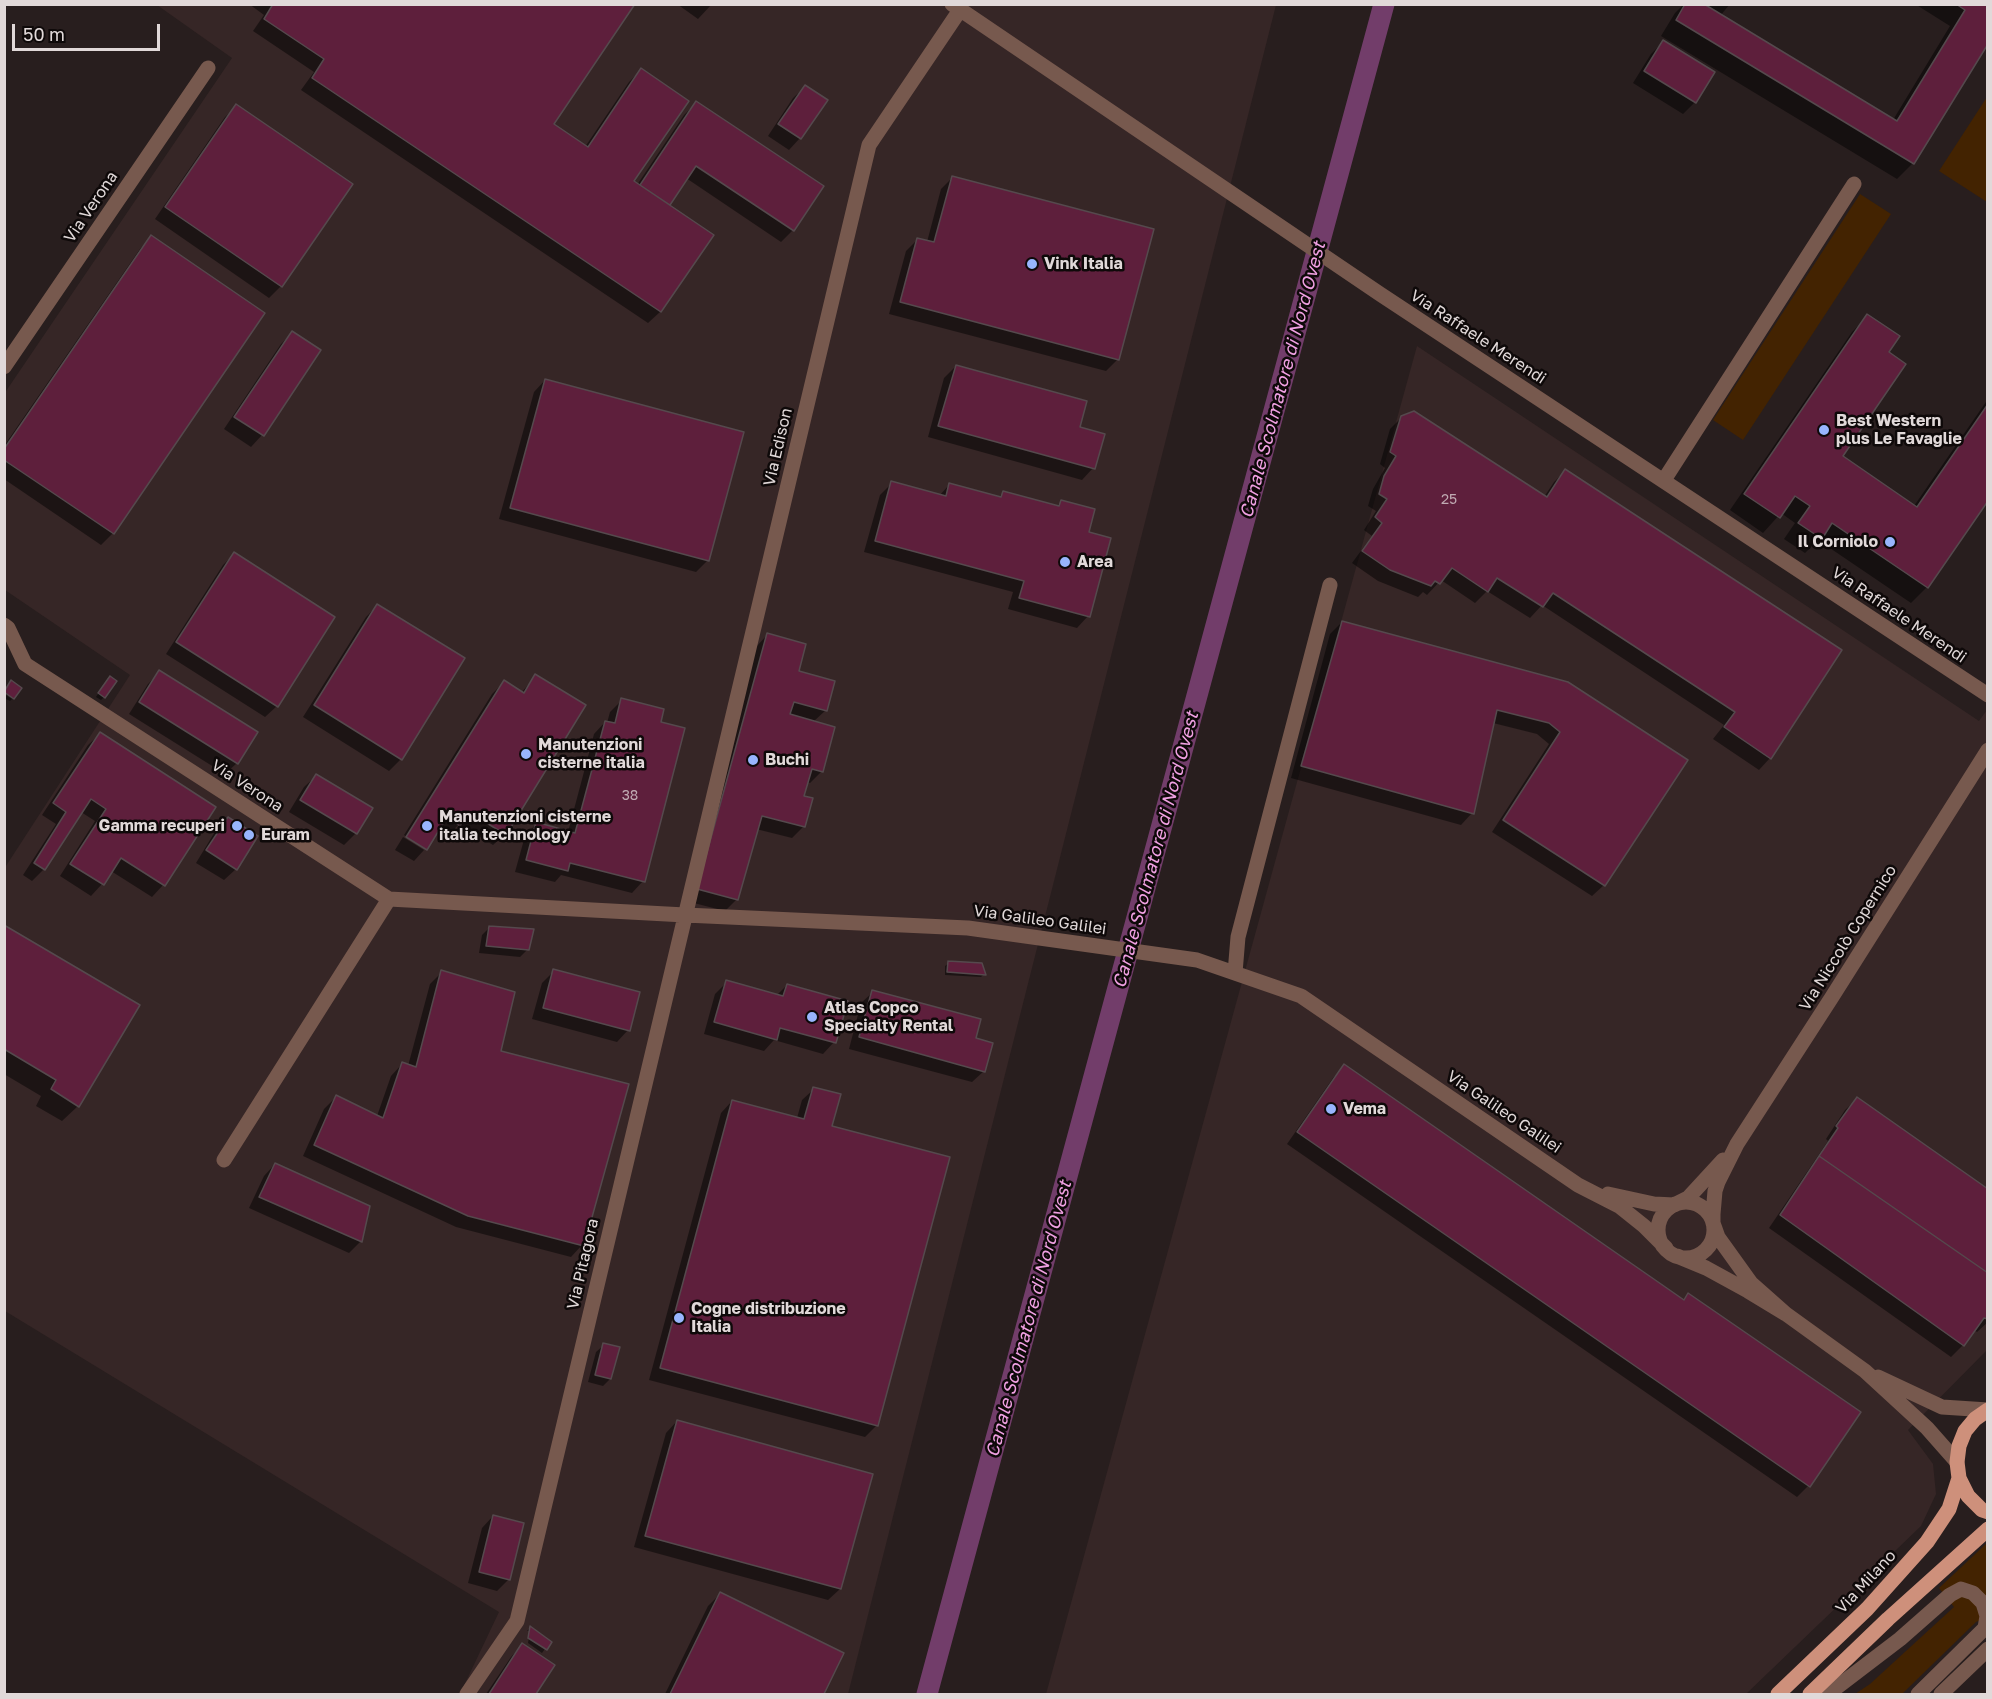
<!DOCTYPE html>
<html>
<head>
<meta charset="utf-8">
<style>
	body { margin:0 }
	#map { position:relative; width:1992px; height:1699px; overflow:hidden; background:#281e1e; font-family:"Golos Text",sans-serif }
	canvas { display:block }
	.frame { position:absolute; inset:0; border:6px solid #e1d9d9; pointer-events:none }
	.scale { position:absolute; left:12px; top:24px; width:148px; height:27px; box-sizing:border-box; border:3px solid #e1d9d9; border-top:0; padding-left:8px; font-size:18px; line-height:21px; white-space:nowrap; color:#e1d9d9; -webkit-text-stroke:4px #0e0909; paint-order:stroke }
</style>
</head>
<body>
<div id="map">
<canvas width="1992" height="1699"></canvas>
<div class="frame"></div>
<div class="scale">50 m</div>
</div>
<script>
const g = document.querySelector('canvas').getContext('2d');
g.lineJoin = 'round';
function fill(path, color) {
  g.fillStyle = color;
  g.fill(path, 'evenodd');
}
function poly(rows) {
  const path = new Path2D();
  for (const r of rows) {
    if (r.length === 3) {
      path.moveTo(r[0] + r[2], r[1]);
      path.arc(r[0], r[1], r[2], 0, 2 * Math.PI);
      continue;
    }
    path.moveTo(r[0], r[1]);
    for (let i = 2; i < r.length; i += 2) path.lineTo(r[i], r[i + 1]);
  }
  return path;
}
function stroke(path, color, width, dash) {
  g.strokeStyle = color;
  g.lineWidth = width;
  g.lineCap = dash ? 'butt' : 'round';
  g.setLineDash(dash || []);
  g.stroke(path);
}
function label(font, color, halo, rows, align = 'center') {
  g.font = font + ' "Golos Text",sans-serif';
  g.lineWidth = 5;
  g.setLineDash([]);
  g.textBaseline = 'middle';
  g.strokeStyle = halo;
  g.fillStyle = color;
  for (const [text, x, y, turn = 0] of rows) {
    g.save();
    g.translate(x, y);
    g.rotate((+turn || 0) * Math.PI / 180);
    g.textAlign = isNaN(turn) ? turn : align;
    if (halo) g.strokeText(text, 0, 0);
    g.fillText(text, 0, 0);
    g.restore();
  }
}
const built = poly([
	[157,5,1276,5,848,1694,460,1694,499,1612,5,1311,4,869,130,675,5,590,4,394,232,58],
	[1417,346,1979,721,1987,710,1987,1350,1908,1430,1933,1464,1936,1494,1921,1526,1746,1694,1046,1694]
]);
const green = poly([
	[1987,97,1987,202,1939,171],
	[1860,194,1891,214,1743,440,1713,420],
	[1987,1543,1987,1617,1976,1622,1902,1694,1855,1694,1870,1684,1954,1607,1939,1588]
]);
const shadow = poly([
	[249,4,633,4,552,125,585,147,629,82,641,70,632,182,637,185,684,115,696,103,793,230,781,242,686,178,668,205,712,235,660,312,648,323,301,90,314,72,253,31,264,15],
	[677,4,712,4,698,19],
	[1684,4,1730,4,1720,16,1893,120,1950,26,1915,4,1988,4,1913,163,1897,179,1661,36,1675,13],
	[1663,42,1695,102,1683,114,1633,83,1651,54],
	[805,87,800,138,789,150,768,136,793,98],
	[237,106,351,184,281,286,269,298,155,219,225,117],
	[952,178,1118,359,1106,371,889,314,906,251,918,239,927,242,941,189],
	[151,237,263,314,113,533,101,545,4,479,4,446,140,249],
	[1868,316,1887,353,1840,457,1914,506,1988,399,1988,499,1927,587,1911,603,1818,540,1805,553,1784,539,1795,523,1781,513,1763,533,1730,510,1852,332],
	[292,333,319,351,262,435,251,447,224,429,281,344],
	[956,366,1078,428,1093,468,1082,480,928,437,944,378],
	[545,380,708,560,696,572,499,519,534,392],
	[1402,417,1544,497,1554,482,1566,470,1770,758,1759,770,1713,739,1724,725,1542,605,1530,618,1487,591,1475,603,1441,580,1427,595,1423,592,1418,597,1378,581,1352,563,1372,536,1364,530,1376,511,1368,506,1373,489,1385,468,1380,464,1390,429],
	[892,483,939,496,949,485,998,498,1003,493,1056,507,1061,502,1087,533,1088,616,1077,628,1008,609,1013,592,864,552,880,495],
	[234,554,277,706,265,717,166,654,223,565],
	[378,605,401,759,389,771,303,717,366,617],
	[1342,622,1568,683,1604,885,1592,896,1492,832,1549,744,1537,734,1493,723,1472,813,1461,825,1291,778,1330,634],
	[767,635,826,710,813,722,822,771,810,783,807,782,803,797,811,799,803,827,792,838,756,829,737,899,725,911,686,901,756,647],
	[160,672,237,763,225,774,129,714,148,684],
	[536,676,505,834,493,845,459,824,448,836,438,830,425,850,425,847,404,835,492,694,504,682,521,693],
	[107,681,104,697,101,700,96,697],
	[4,694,12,699,10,701,4,698],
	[622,700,643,881,632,893,561,875,555,882,515,872,525,836,536,824,568,832,594,734,605,722,607,723,610,712],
	[100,734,214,808,163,885,152,897,111,871,102,884,91,896,60,876,95,821,81,812,44,869,32,881,23,875,56,824,42,815,88,745],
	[316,776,371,809,356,833,344,845,289,812,304,787],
	[228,818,236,869,224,880,196,863,216,830],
	[403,837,424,850,414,861,395,850],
	[4,927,78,1106,62,1121,36,1106,41,1096,4,1074],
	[489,928,527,950,520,957,479,953,482,935],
	[949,963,984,974,981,977,945,975,945,966],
	[554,971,628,1030,617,1042,532,1019,542,983],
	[442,972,500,1052,582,1245,571,1257,456,1227,303,1156,324,1109,336,1097,377,1116,391,1076,402,1064,408,1066,430,984],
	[727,982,776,996,787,985,834,1042,823,1054,774,1040,764,1051,704,1034,715,994],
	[873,992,974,1039,984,1071,972,1082,849,1049,861,1003],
	[1344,1066,1683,1301,1689,1295,1808,1486,1797,1497,1287,1144,1333,1078],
	[814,1089,831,1127,877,1425,865,1437,649,1380,721,1113,732,1101,797,1118,802,1100],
	[1857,1099,1988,1190,1988,1322,1977,1332,1974,1330,1963,1345,1951,1357,1769,1228,1828,1141,1826,1139,1845,1110],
	[275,1164,361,1241,349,1253,249,1208,264,1176],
	[604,1345,610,1379,603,1386,588,1382,596,1352],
	[677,1421,872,1475,840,1589,828,1600,634,1547,666,1433],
	[493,1516,509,1579,497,1591,468,1583,482,1528],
	[720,1594,842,1653,822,1694,665,1694,708,1606],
	[530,1628,550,1642,542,1653,528,1643,530,1631,527,1631,525,1641,527,1631],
	[522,1645,553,1665,534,1694,486,1694,511,1657]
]);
const canal = poly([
	[927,1694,1384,4]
]);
const building = poly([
	[273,4,635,4,554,124,588,147,641,68,689,101,634,181,714,235,661,312,312,78,324,59,264,19,273,4],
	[1685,4,1704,4,1897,121,1965,10,1956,4,1988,4,1988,44,1914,164,1676,20,1685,4],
	[1663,40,1715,72,1696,103,1644,71,1663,40],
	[805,85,828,100,801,139,778,124,805,85],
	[696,101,824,186,794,231,696,166,670,205,640,185,696,101],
	[236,104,353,184,282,287,165,207,236,104],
	[952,176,1154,229,1119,360,900,302,917,238,934,242,952,176],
	[151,235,265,313,114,534,4,460,4,449,151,235],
	[1867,314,1900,336,1889,352,1906,364,1843,456,1917,507,1988,404,1988,501,1928,588,1832,523,1822,539,1798,523,1810,506,1795,496,1780,518,1744,494,1867,314],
	[292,331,321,350,264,436,234,417,292,331],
	[956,365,1087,401,1080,427,1105,434,1095,469,938,426,956,365],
	[545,379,744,432,709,561,510,508,545,379],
	[1414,411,1547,497,1565,469,1842,650,1771,759,1724,727,1735,712,1553,593,1543,607,1497,578,1488,592,1452,568,1440,584,1435,581,1431,586,1390,570,1362,551,1382,523,1375,517,1387,499,1379,494,1384,476,1396,456,1390,452,1401,416,1414,411],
	[891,481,946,496,949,483,1001,497,1003,491,1059,506,1061,500,1095,509,1089,532,1111,538,1090,617,1019,598,1024,581,875,541,891,481],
	[234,552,335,617,278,707,176,642,234,552],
	[377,604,465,658,402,760,314,705,377,604],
	[1342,621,1568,682,1688,760,1605,886,1503,820,1560,732,1549,723,1497,710,1474,814,1301,766,1342,621],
	[767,633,806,644,799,671,835,681,827,711,794,702,790,714,835,727,823,772,812,769,804,796,813,798,805,827,762,816,738,900,697,889,767,633],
	[159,670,258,732,238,764,139,702,159,670],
	[535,674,586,705,506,835,469,812,460,826,447,817,427,850,406,837,504,680,524,693,535,674],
	[110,676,117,681,105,698,98,693,110,676],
	[11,680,22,688,14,699,4,692,11,680],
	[621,698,664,709,661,722,685,728,645,882,570,863,568,871,526,860,536,822,575,833,605,721,615,723,621,698],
	[100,732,216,807,165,886,121,858,104,885,70,864,106,809,91,799,45,870,34,863,66,812,53,803,100,732],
	[316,774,373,808,357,834,300,800,316,774],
	[228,817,258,836,237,870,206,850,228,817],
	[4,925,140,1005,79,1107,51,1089,56,1080,4,1049,4,925],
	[489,926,534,929,529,950,486,946,489,926],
	[948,961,982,963,986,975,947,972,948,961],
	[553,969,640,992,630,1031,543,1008,553,969],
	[441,970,515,992,501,1051,629,1084,584,1246,468,1216,314,1145,336,1095,383,1118,402,1062,416,1067,441,970],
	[726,980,783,996,787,984,848,1001,836,1043,780,1028,777,1040,714,1022,726,980],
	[872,990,981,1019,976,1038,993,1043,985,1072,859,1037,872,990],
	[1344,1064,1684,1300,1688,1293,1861,1412,1810,1487,1297,1132,1344,1064],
	[813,1087,841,1094,832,1126,950,1157,878,1426,660,1368,732,1100,804,1119,813,1087],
	[1857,1097,1988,1189,1988,1273,1819,1156,1838,1128,1836,1126,1857,1097],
	[1819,1156,1988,1273,1988,1319,1984,1318,1964,1346,1780,1215,1819,1156],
	[275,1163,370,1206,362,1242,259,1197,275,1163],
	[603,1343,620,1347,611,1379,595,1375,603,1343],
	[677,1420,873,1474,841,1589,645,1536,677,1420],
	[493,1515,524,1523,510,1580,479,1572,493,1515],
	[720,1592,844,1653,824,1694,670,1694,720,1592],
	[530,1626,552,1642,547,1650,528,1638,530,1626],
	[522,1643,555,1665,536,1694,489,1694,522,1643]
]);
const minor = poly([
	[952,4,1380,294,1988,695],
	[4,367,208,68],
	[1664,480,1854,184],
	[4,625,8,628,25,664,389,899,685,915,968,928,1197,960,1301,996,1578,1185,1619,1206,1644,1226,1666,1248],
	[1235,973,1238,937,1330,585],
	[224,1160,389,899],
	[1608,1194,1654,1204,1674,1205,1688,1198,1723,1160],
	[1686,1230,28],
	[1677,1256,1706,1268,1748,1291,1786,1314,1865,1371,1927,1428,1957,1462],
	[1786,1314,1751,1283,1718,1237,1713,1223,1713,1214,1715,1191,1718,1182,1737,1144,1832,997,1988,750],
	[1878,1377,1942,1407,1988,1410],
	[467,1694,517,1621,869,145,960,10],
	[1828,1694,1900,1639,1950,1595,1961,1589,1973,1593,1983,1603,1987,1616,1985,1628,1918,1694],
	[1941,1694,1988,1649]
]);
const major = poly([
	[1988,1410,1975,1419,1965,1431,1959,1446,1957,1462,1959,1478,1968,1496,1982,1510,1988,1512],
	[1778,1694,1867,1609,1927,1542,1949,1509,1959,1478],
	[1810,1694,1888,1619,1988,1529]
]);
const markers = [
	[1032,264,6,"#98b5fd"],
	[1824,430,6,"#98b5fd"],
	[1890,542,6,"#98b5fd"],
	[1065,562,6,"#98b5fd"],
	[526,754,6,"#98b5fd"],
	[753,760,6,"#98b5fd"],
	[237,826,6,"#98b5fd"],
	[427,826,6,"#98b5fd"],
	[249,835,6,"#98b5fd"],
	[812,1017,6,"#98b5fd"],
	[1331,1109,6,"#98b5fd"],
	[679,1318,6,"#98b5fd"]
];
const numberNames = [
	["25",1449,500],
	["38",630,796]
];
const streetNames = [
	["Via Verona",91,207,-56],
	["Via Raffaele Merendi",1478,337,33],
	["Via Edison",778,447,-77],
	["Via Raffaele Merendi",1899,615,34],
	["Via Verona",247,786,33],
	["Via Galileo Galilei",1040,920,8],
	["Via Niccolò Copernico",1848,938,-58],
	["Via Galileo Galilei",1504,1112,34],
	["Via Pitagora",583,1264,-77],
	["Via Milano",1866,1582,-47]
];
const poiNames = [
	["Vink Italia",1044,264],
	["Best Western",1836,421],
	["plus Le Favaglie",1836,439],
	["Il Corniolo",1878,542,"right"],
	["Area",1077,562],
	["Manutenzioni",538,745],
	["cisterne italia",538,763],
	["Buchi",765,760],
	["Manutenzioni cisterne",439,817],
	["italia technology",439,835],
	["Gamma recuperi",225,826,"right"],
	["Euram",261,835],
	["Atlas Copco",824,1008],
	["Specialty Rental",824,1026],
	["Vema",1343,1109],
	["Cogne distribuzione",691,1309],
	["Italia",691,1327]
];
const waterNames = [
	["Canale Scolmatore di Nord Ovest",1283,380,-75],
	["Canale Scolmatore di Nord Ovest",1156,850,-75],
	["Canale Scolmatore di Nord Ovest",1029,1319,-75]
];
fill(built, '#362626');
fill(green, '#432301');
fill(shadow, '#0007');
stroke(canal, '#723d6a', 21);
fill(building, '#5e1f3c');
stroke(building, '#55494d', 1.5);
stroke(minor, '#77594e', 15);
stroke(major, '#ce907b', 15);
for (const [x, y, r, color] of markers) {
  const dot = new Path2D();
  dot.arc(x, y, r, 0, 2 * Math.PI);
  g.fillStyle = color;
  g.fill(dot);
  stroke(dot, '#0e0909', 2);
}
label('14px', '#c0aab2', null, numberNames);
label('16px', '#e1d9d9', '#0e0909', streetNames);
label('bold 16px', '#e1d9d9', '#0e0909', poiNames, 'left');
label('italic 18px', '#f0a0e2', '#0e0909', waterNames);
</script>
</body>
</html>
